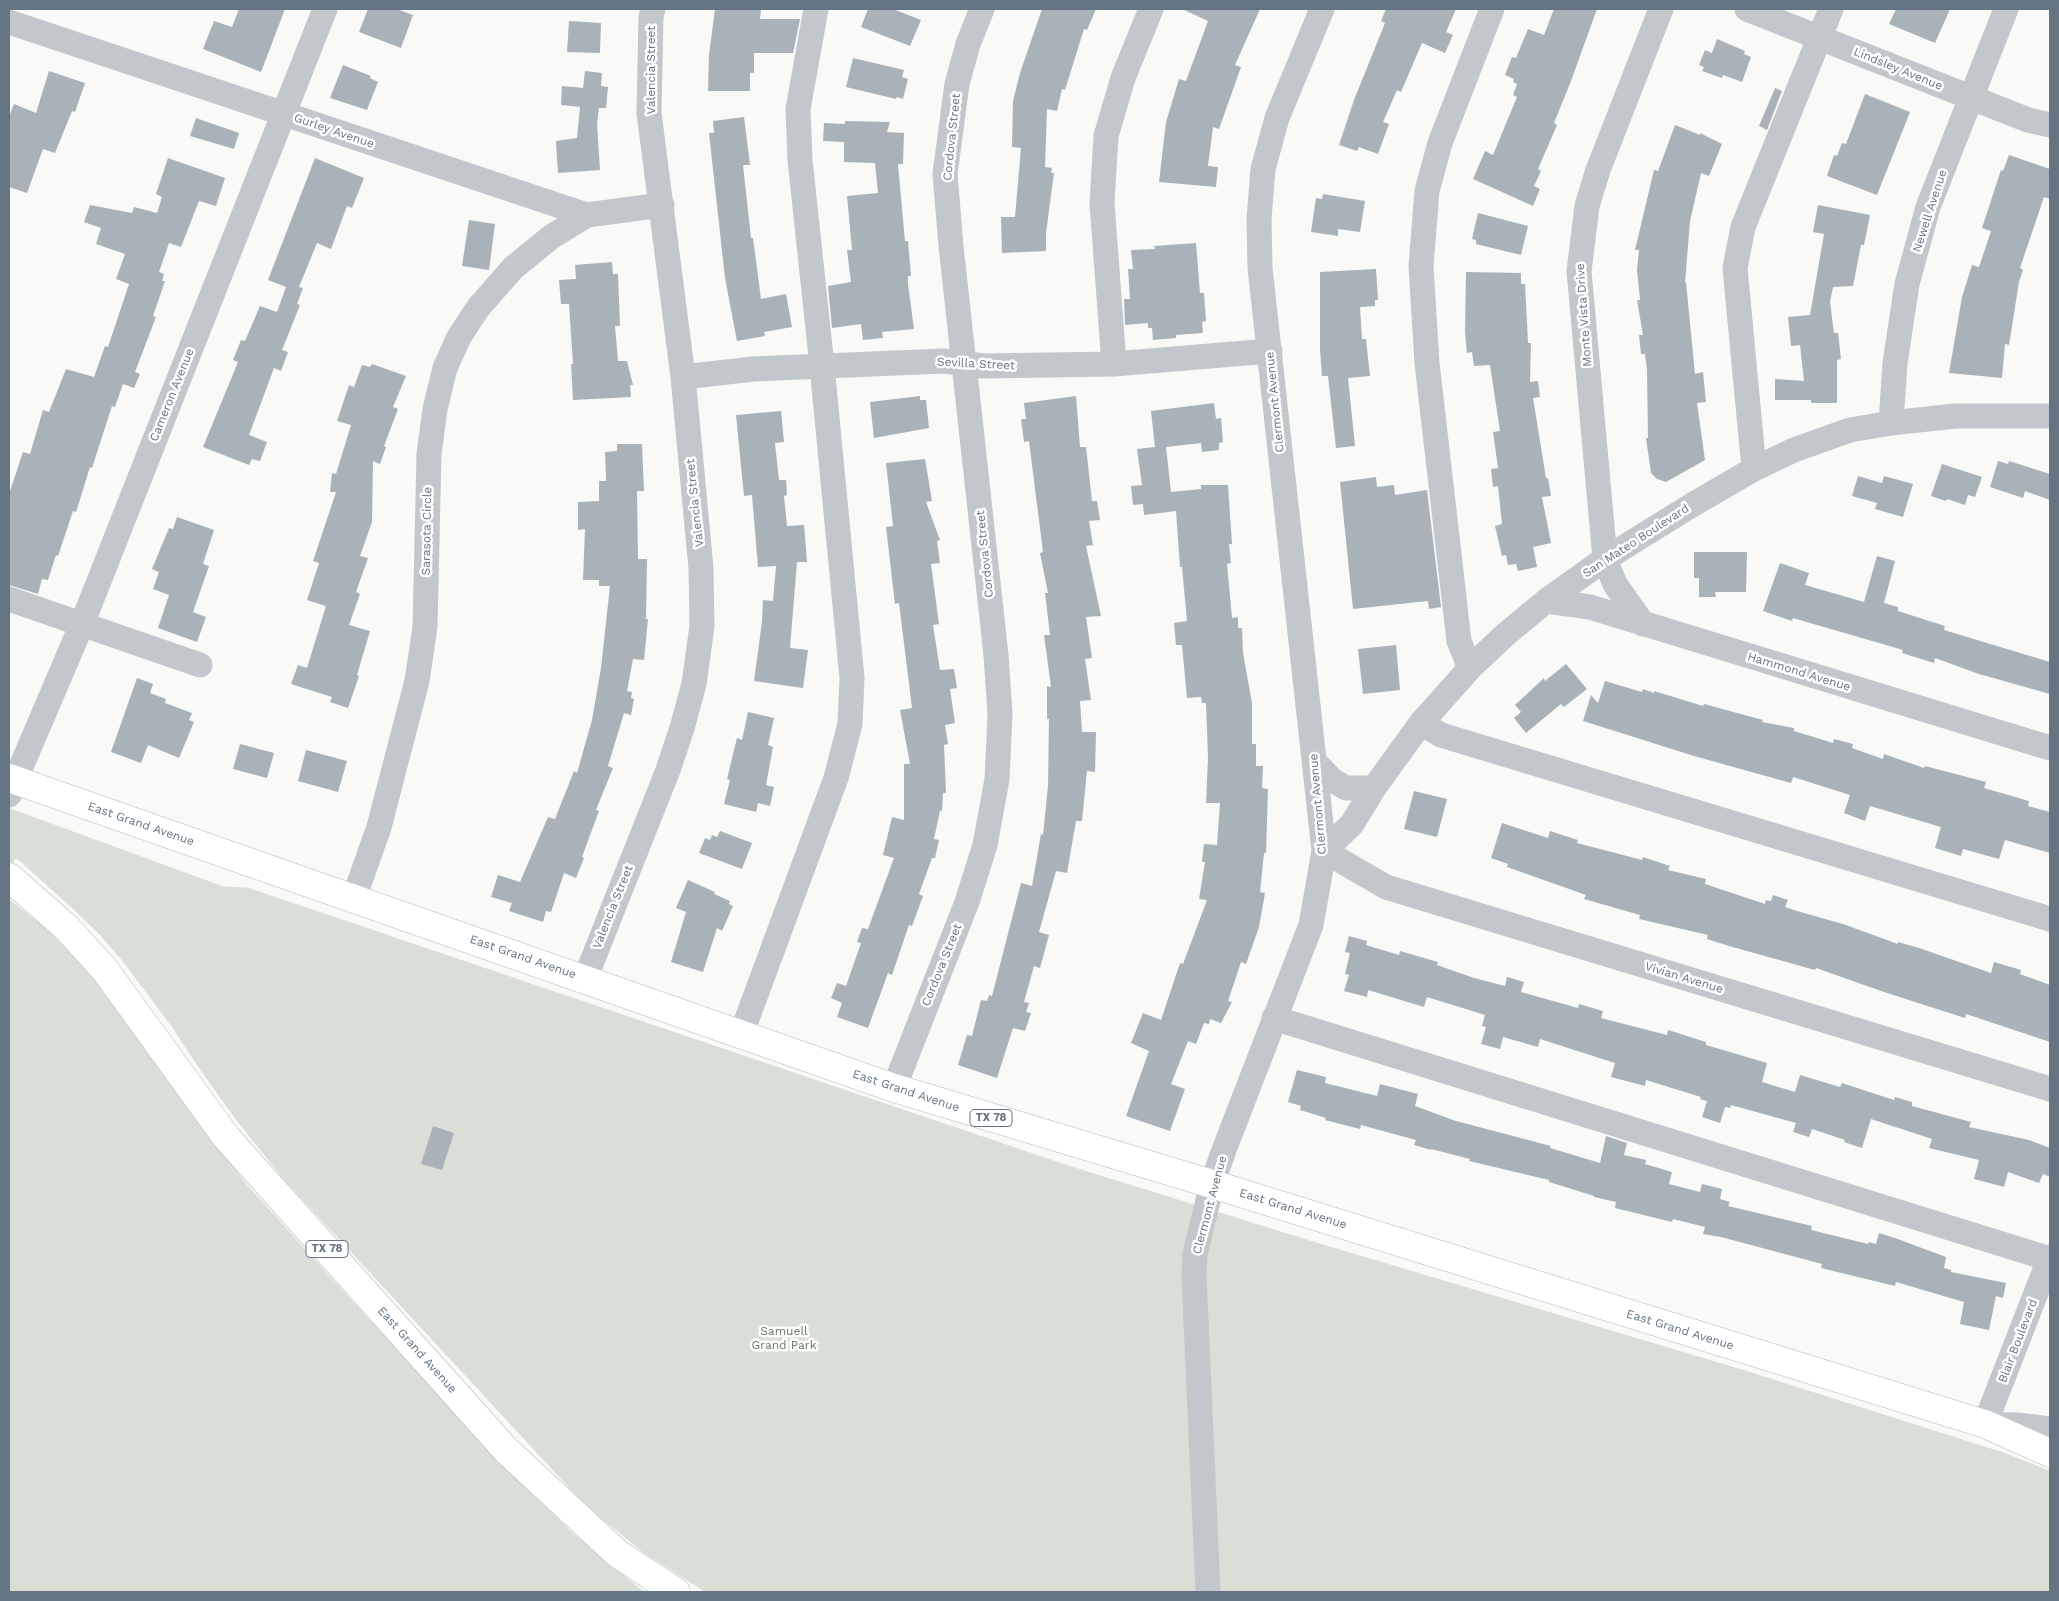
<!DOCTYPE html>
<html>
<head>
<meta charset="utf-8">
<style>
	body { margin:0 }
	#map { position:relative; width:2059px; height:1601px; overflow:hidden; background:#f9f9f7; font-family:"Work Sans",sans-serif }
	canvas { display:block }
	.frame { position:absolute; inset:0; border:10px solid #647482; pointer-events:none }
</style>
</head>
<body>
<div id="map">
<canvas width="2059" height="1601"></canvas>
<div class="frame"></div>
</div>
<script>
const g = document.querySelector('canvas').getContext('2d');
g.lineJoin = 'round';
function fill(path, color) {
  g.fillStyle = color;
  g.fill(path, 'evenodd');
}
function poly(rows) {
  const path = new Path2D();
  for (const r of rows) {
    path.moveTo(r[0], r[1]);
    for (let i = 2; i < r.length; i += 2) path.lineTo(r[i], r[i + 1]);
  }
  return path;
}
function stroke(path, color, width, dash) {
  g.strokeStyle = color;
  g.lineWidth = width;
  g.lineCap = dash ? 'butt' : 'round';
  g.setLineDash(dash || []);
  g.stroke(path);
}
function label(font, color, halo, rows, align = 'center') {
  g.font = font + ' "Work Sans",sans-serif';
  g.lineWidth = 5;
  g.setLineDash([]);
  g.textBaseline = 'middle';
  g.strokeStyle = halo;
  g.fillStyle = color;
  for (const [text, x, y, turn = 0] of rows) {
    g.save();
    g.translate(x, y);
    g.rotate((+turn || 0) * Math.PI / 180);
    g.textAlign = isNaN(turn) ? turn : align;
    if (halo) g.strokeText(text, 0, 0);
    g.fillText(text, 0, 0);
    g.restore();
  }
}
const green = poly([
	[9,808,222,886,249,888,1070,1166,1318,1243,1747,1371,2005,1453,2050,1471,2050,1592,705,1592,644,1553,586,1506,287,1183,236,1120,199,1068,172,1027,121,959,98,933,70,906,16,858,9,870],
	[9,899,42,925,84,966,129,1023,175,1091,248,1186,354,1303,496,1456,569,1530,644,1592,9,1592,9,1270,10,1262]
]);
const building = poly([
	[239,9,285,9,261,72,203,49,214,21,232,27],
	[368,9,397,9,413,15,401,48,359,32],
	[715,9,761,9,760,19,800,19,793,53,754,53,754,73,750,73,750,91,708,91,709,55],
	[868,9,893,9,921,20,910,46,861,27],
	[1042,9,1096,9,1087,30,1084,29,1065,90,1062,89,1057,111,1047,109,1045,167,1052,168,1051,173,1054,173,1046,233,1046,251,1002,253,1001,217,1015,217,1021,148,1012,147,1013,101,1020,73],
	[1182,9,1260,9,1235,65,1241,67,1219,129,1213,127,1208,166,1218,167,1216,187,1159,182,1166,122,1179,79,1186,81,1208,21],
	[1386,9,1456,9,1446,32,1453,35,1445,53,1422,43,1401,92,1397,90,1383,122,1389,124,1378,154,1359,147,1357,151,1339,145,1354,100,1385,23,1381,21],
	[1554,9,1597,9,1571,81,1554,123,1557,125,1538,169,1541,171,1534,186,1540,189,1533,206,1473,179,1485,151,1493,155,1517,97,1513,95,1517,84,1513,82,1514,79,1505,75,1512,57,1516,58,1528,29,1544,35],
	[1896,9,1950,9,1935,43,1889,24],
	[569,21,601,23,600,53,567,52],
	[1717,39,1745,51,1744,54,1751,57,1742,82,1723,75,1722,78,1702,71,1704,67,1699,65,1705,50,1712,53],
	[853,58,904,70,902,77,908,79,903,99,897,97,896,99,846,87],
	[343,65,371,76,370,78,378,82,367,110,330,98],
	[49,71,85,83,75,112,72,111,55,153,43,149,27,193,9,187,9,117,14,104,36,113],
	[585,71,602,73,601,86,608,87,606,108,599,108,597,124,600,170,558,173,556,141,577,138,580,107,561,105,562,86,583,88],
	[1775,88,1782,91,1767,130,1759,126],
	[1865,94,1910,112,1877,195,1827,176,1834,155,1837,156,1842,143,1846,144],
	[744,117,750,165,743,165,751,238,753,238,761,299,786,294,792,327,764,332,765,336,737,341,725,278,709,133,714,133,713,121],
	[196,118,239,133,234,149,190,136],
	[845,121,890,122,887,132,904,133,903,164,898,164,905,241,908,241,911,276,908,276,908,284,914,329,882,332,883,338,863,340,861,324,832,328,828,286,851,282,847,250,852,250,847,196,878,193,875,163,844,162,844,142,823,141,824,123,845,124],
	[1675,125,1700,135,1700,133,1722,144,1709,176,1701,173,1690,221,1685,283,1686,282,1695,374,1703,372,1706,402,1697,403,1705,460,1666,482,1657,479,1651,473,1646,438,1648,438,1647,370,1645,354,1641,354,1639,335,1643,335,1637,300,1640,300,1637,270,1639,250,1635,250,1654,170,1658,171],
	[2009,155,2050,169,2050,199,2044,197,2020,268,2023,270,2019,282,2009,345,2005,344,2002,378,1949,373,1962,297,1972,265,1979,267,1991,231,1982,228,2001,170,2003,171],
	[168,158,225,178,216,206,199,201,181,247,169,243,159,272,164,274,162,281,165,281,153,316,156,317,135,372,140,374,134,388,123,384,115,407,112,406,92,468,90,467,76,512,73,511,58,556,56,555,48,580,42,579,38,594,9,585,9,494,23,452,30,454,43,410,49,412,66,369,94,377,105,346,108,347,129,284,116,279,125,254,96,244,101,228,84,222,90,205,132,213,134,207,157,213,162,197,156,194],
	[315,158,364,178,352,208,347,206,331,249,317,243,299,287,303,288,297,304,300,305,282,350,288,352,281,371,274,368,249,435,267,442,260,461,252,459,249,465,203,447,238,362,233,360,241,340,245,341,260,306,277,312,286,287,268,280],
	[1323,194,1365,201,1360,232,1338,229,1338,236,1311,232,1316,198,1322,199],
	[1818,205,1870,215,1864,245,1861,245,1853,286,1833,287,1830,302,1834,333,1838,333,1841,359,1837,360,1837,403,1811,403,1811,400,1775,400,1775,379,1804,381,1800,345,1791,346,1788,317,1810,315,1824,234,1813,232],
	[1478,213,1528,226,1521,255,1476,244,1476,240,1472,239],
	[469,220,495,224,489,270,462,266],
	[1196,243,1200,293,1204,293,1206,321,1202,322,1203,333,1176,335,1176,338,1153,340,1152,328,1148,328,1148,323,1125,325,1124,299,1130,299,1128,269,1133,269,1131,250,1155,249,1154,246],
	[612,262,613,274,618,274,620,326,615,326,618,361,627,361,633,385,630,385,631,397,573,400,571,364,573,364,569,304,561,304,559,280,576,279,575,265],
	[1376,269,1378,300,1375,300,1375,306,1360,307,1362,339,1366,339,1370,376,1348,378,1355,446,1336,448,1328,376,1322,376,1320,350,1320,272],
	[1466,272,1521,273,1521,284,1525,284,1528,343,1531,343,1530,382,1538,381,1540,397,1533,398,1546,478,1548,478,1551,496,1542,497,1551,543,1533,547,1537,567,1518,571,1516,564,1508,565,1506,555,1502,556,1495,526,1502,524,1498,486,1493,487,1491,469,1498,468,1493,432,1500,431,1490,365,1474,366,1472,352,1467,353,1465,332],
	[372,364,406,376,393,407,398,409,384,446,386,447,380,464,373,461,372,522,360,556,368,558,356,592,360,594,349,625,370,631,357,675,359,676,348,708,330,702,332,697,291,684,298,665,307,668,326,606,307,600,319,563,313,561,336,492,330,492,332,473,336,474,351,425,337,421,349,385,354,387,362,365,370,367],
	[920,396,920,400,926,400,929,428,874,438,870,402],
	[1076,396,1080,447,1086,447,1092,501,1097,501,1100,520,1089,521,1093,545,1086,546,1101,616,1086,617,1092,658,1085,659,1091,700,1080,701,1082,732,1096,732,1095,772,1087,771,1082,821,1076,821,1067,873,1056,871,1039,932,1049,935,1040,968,1034,966,1024,1002,1029,1003,1026,1012,1031,1013,1025,1031,1013,1028,997,1078,958,1065,967,1035,972,1036,981,1000,987,1001,989,995,992,996,1021,883,1032,886,1041,834,1043,835,1048,786,1049,719,1047,719,1047,686,1051,687,1044,635,1050,635,1045,593,1048,593,1040,553,1043,552,1029,441,1024,442,1021,419,1026,419,1024,403],
	[1214,403,1216,419,1221,418,1223,442,1219,443,1219,450,1202,452,1201,443,1166,447,1171,492,1201,489,1201,485,1228,485,1232,544,1229,544,1231,563,1227,564,1232,618,1238,617,1238,628,1242,628,1243,653,1252,703,1252,744,1256,744,1256,766,1263,766,1262,788,1268,789,1266,853,1264,853,1260,892,1265,893,1259,927,1246,964,1241,962,1228,1001,1232,1002,1221,1023,1210,1019,1209,1024,1204,1023,1196,1044,1188,1041,1171,1084,1185,1089,1170,1131,1126,1116,1149,1051,1131,1043,1143,1013,1161,1020,1180,963,1183,964,1207,900,1199,899,1205,862,1202,862,1204,844,1217,845,1220,803,1206,803,1208,758,1206,703,1202,703,1201,697,1187,698,1182,645,1176,645,1174,623,1187,621,1182,567,1180,567,1176,511,1144,515,1143,504,1133,505,1131,486,1142,485,1137,449,1155,447,1151,411],
	[781,411,784,442,775,443,779,480,786,480,787,495,784,496,787,526,804,525,807,562,797,562,790,648,808,650,803,688,754,681,762,622,763,600,773,601,776,566,758,567,752,495,744,496,736,415],
	[617,444,642,444,644,491,637,491,638,559,647,559,646,619,648,619,644,660,633,659,627,691,632,692,631,698,634,699,631,715,624,713,608,766,613,768,596,810,599,811,582,857,584,858,576,878,564,873,551,912,546,911,543,922,509,911,512,903,491,897,498,875,520,882,548,817,555,819,574,771,577,773,592,720,601,668,610,586,599,586,599,580,583,580,585,529,578,530,578,502,599,501,599,481,606,481,605,452,617,451],
	[925,459,932,501,926,502,940,540,937,541,940,563,931,564,939,624,933,625,940,670,954,669,957,688,950,689,955,723,945,725,948,744,944,745,946,793,943,793,942,811,940,811,934,839,939,840,935,858,932,858,919,894,923,896,912,926,909,925,892,975,888,973,868,1028,837,1017,842,1003,831,998,837,983,846,986,861,943,857,942,862,928,868,929,894,858,883,855,892,817,904,820,904,764,910,764,900,710,912,708,899,603,895,604,886,527,893,526,886,463],
	[1998,461,2008,464,2009,461,2050,474,2050,500,2025,491,2023,498,1990,487],
	[1942,464,1982,477,1975,497,1968,495,1965,505,1947,499,1946,501,1931,496],
	[1858,476,1882,483,1884,476,1913,484,1903,517,1875,509,1877,503,1852,496],
	[1376,477,1377,487,1394,485,1395,495,1427,490,1441,607,1429,609,1428,601,1353,609,1340,482],
	[177,517,214,530,203,564,209,566,193,612,206,617,197,642,158,628,169,595,153,589,159,572,152,569,169,528,173,529],
	[1694,552,1747,552,1746,592,1715,592,1716,597,1699,597,1699,578,1694,578],
	[1877,556,1895,561,1884,603,1898,607,1898,611,1945,626,1944,630,2050,662,2050,694,1979,674,1935,658,1934,663,1902,653,1903,650,1793,618,1792,621,1763,611,1780,563,1809,573,1805,585,1864,602],
	[1396,645,1400,690,1363,694,1358,649],
	[1566,664,1587,689,1564,707,1561,704,1526,733,1514,718,1521,712,1515,705,1544,678,1545,681],
	[137,678,153,684,150,693,166,699,165,703,192,713,189,720,194,722,179,758,148,745,141,763,111,752],
	[1605,681,1642,692,1643,689,1654,693,1654,691,1703,706,1704,704,1763,720,1762,722,1794,728,1794,731,1833,743,1834,739,1853,744,1852,748,1883,759,1884,754,1924,768,1925,766,1986,782,1984,788,2029,801,2028,806,2050,812,2050,853,2005,840,1999,859,1963,849,1961,856,1935,848,1941,827,1870,806,1865,821,1844,813,1850,795,1793,777,1791,783,1694,756,1583,721,1591,695,1598,703],
	[748,712,774,718,768,745,773,747,766,785,774,787,770,806,758,803,756,812,724,804,730,780,727,779,737,738,742,740],
	[240,744,274,753,267,778,233,769],
	[306,750,347,761,338,792,298,781],
	[1414,791,1447,799,1437,837,1404,829],
	[1502,823,1548,838,1550,831,1578,840,1577,843,1642,860,1643,857,1670,866,1668,870,1706,879,1705,884,1765,904,1766,900,1771,901,1773,895,1788,900,1785,907,1797,911,1843,924,1898,944,1898,942,1919,948,1991,973,1994,962,2021,970,2020,974,2050,985,2050,1042,1966,1014,1965,1018,1884,992,1816,968,1815,970,1729,946,1707,939,1708,935,1639,919,1640,915,1584,899,1586,895,1507,867,1508,864,1491,858],
	[720,831,752,843,742,869,699,853,705,838,710,840,712,835,717,837],
	[688,880,715,892,714,894,730,901,729,904,733,906,722,931,717,928,703,972,671,962,686,912,676,908],
	[1349,936,1367,941,1366,945,1399,955,1400,951,1438,962,1437,965,1474,978,1505,986,1507,977,1524,982,1521,992,1578,1008,1579,1004,1603,1011,1601,1018,1667,1035,1668,1030,1706,1042,1706,1045,1767,1063,1762,1082,1795,1092,1800,1075,1840,1087,1842,1083,1894,1100,1895,1097,1912,1102,1912,1106,1971,1122,1969,1127,2029,1140,2050,1148,2050,1177,2043,1174,2039,1183,2008,1172,2004,1187,1974,1179,1979,1160,1929,1148,1932,1139,1871,1119,1862,1148,1844,1142,1845,1140,1812,1129,1809,1137,1793,1132,1796,1123,1731,1105,1730,1108,1725,1107,1720,1123,1702,1117,1707,1101,1700,1099,1701,1097,1646,1080,1645,1086,1611,1077,1615,1063,1540,1039,1538,1047,1503,1037,1500,1049,1481,1044,1486,1027,1482,1026,1485,1015,1427,997,1424,1007,1368,990,1367,997,1344,991,1349,975,1345,974,1350,953,1345,952],
	[1297,1070,1326,1077,1325,1083,1377,1096,1380,1084,1418,1094,1415,1106,1456,1121,1551,1146,1550,1148,1600,1163,1606,1136,1627,1143,1624,1155,1646,1160,1645,1164,1672,1172,1669,1184,1700,1192,1702,1184,1722,1189,1720,1199,1730,1202,1728,1206,1812,1226,1811,1230,1868,1244,1869,1242,1876,1244,1879,1233,1895,1238,1946,1257,1944,1268,1951,1270,1951,1272,2006,1283,2003,1298,1996,1296,1989,1330,1960,1324,1964,1302,1896,1282,1895,1286,1821,1268,1822,1264,1721,1237,1703,1234,1705,1227,1673,1219,1672,1222,1615,1208,1616,1202,1594,1197,1594,1196,1549,1182,1549,1180,1469,1161,1470,1159,1431,1149,1431,1150,1414,1145,1416,1140,1361,1125,1360,1129,1325,1120,1326,1118,1300,1110,1301,1106,1288,1102],
	[433,1126,454,1133,442,1170,421,1164]
]);
const minor = poly([
	[1747,9,2028,120,2050,125],
	[9,22,587,215,662,205],
	[1114,364,1102,203,1106,136,1123,78,1151,9],
	[683,377,753,369,943,361,984,366,1114,364,1270,351],
	[2050,416,1955,416,1891,423,1850,430,1794,450,1754,469,1692,505,1605,559,1546,601,1505,635,1470,668,1421,723,1374,788,1352,824,1324,851,1386,887,2050,1089],
	[1891,423,1895,363,1907,284,1928,207,2006,9],
	[1754,469,1735,268,1743,227,1831,9],
	[9,599,200,665],
	[1546,601,1590,607,2050,748],
	[1643,624,1615,584,1605,559,1579,271,1587,206,1598,170,1661,9],
	[1470,668,1459,641,1427,363,1421,266,1427,191,1440,143,1492,9],
	[1421,723,1441,735,2050,919],
	[1315,762,1332,780,1346,788,1374,788],
	[9,795,82,624,325,9],
	[354,898,379,827,417,681,425,627,429,454,435,409,445,368,459,337,478,308,513,268,551,237,587,215],
	[585,979,668,770,682,728,694,684,702,626,701,568,683,377,649,113,651,17,653,9],
	[1274,1018,2050,1259],
	[741,1035,836,778,850,724,852,678,822,366,800,160,798,109,816,9],
	[894,1088,967,902,985,845,997,779,1000,714,996,655,951,246,945,174,957,84,968,44,982,9],
	[2050,1257,1985,1424,2017,1425,2050,1429],
	[1208,1592,1194,1275,1195,1254,1212,1184,1224,1150,1311,925,1324,851,1260,268,1259,219,1263,169,1277,118,1322,9]
]);
const major = poly([
	[9,778,894,1088,1212,1184,1985,1424,2050,1453],
	[9,877,68,929,105,970,226,1137,506,1450,618,1554,676,1592]
]);
const shields = [
	[991,1118,42],
	[327,1249,42]
];
const shieldNames = [
	["TX 78",991,1118],
	["TX 78",327,1249]
];
const streetNames = [
	["Lindsley Avenue",1898,69,22],
	["Valencia Street",651,70,-90],
	["Gurley Avenue",334,131,19],
	["Cordova Street",952,137,-84],
	["Newell Avenue",1930,211,-72],
	["Monte Vista Drive",1584,315,-94],
	["Sevilla Street",976,364,3],
	["Cameron Avenue",172,395,-68],
	["Clermont Avenue",1275,402,-96],
	["Valencia Street",695,503,-96],
	["Sarasota Circle",427,531,-89],
	["San Mateo Boulevard",1636,541,-33],
	["Cordova Street",985,554,-96],
	["Hammond Avenue",1799,672,17],
	["Clermont Avenue",1318,804,-95],
	["East Grand Avenue",141,824,19],
	["Valencia Street",613,907,-68],
	["East Grand Avenue",523,957,19],
	["Cordova Street",942,965,-68],
	["Vivian Avenue",1684,978,17],
	["East Grand Avenue",906,1091,18],
	["Clermont Avenue",1210,1205,-75],
	["East Grand Avenue",1293,1209,17],
	["East Grand Avenue",1680,1330,17],
	["Blair Boulevard",2018,1341,-69],
	["East Grand Avenue",417,1350,48]
];
const parkNames = [
	["Samuell",784,1331],
	["Grand Park",784,1345]
];
fill(green, '#d9ded6');
fill(building, '#a9b2b8');
stroke(major, '#b4b9bd', 29);
stroke(minor, '#c2c7cb', 25);
stroke(major, '#fff', 28);
for (const [x, y, w] of shields) {
  const box = new Path2D();
  box.roundRect(x - w / 2, y - 8.5, w, 17, 4);
  g.fillStyle = '#fff';
  g.fill(box);
  stroke(box, '#647482', 1);
}
label('bold 11px', '#647482', null, shieldNames);
label('12px', '#647482', '#fff', streetNames);
label('12px', '#667a63', '#fff', parkNames);
</script>
</body>
</html>
